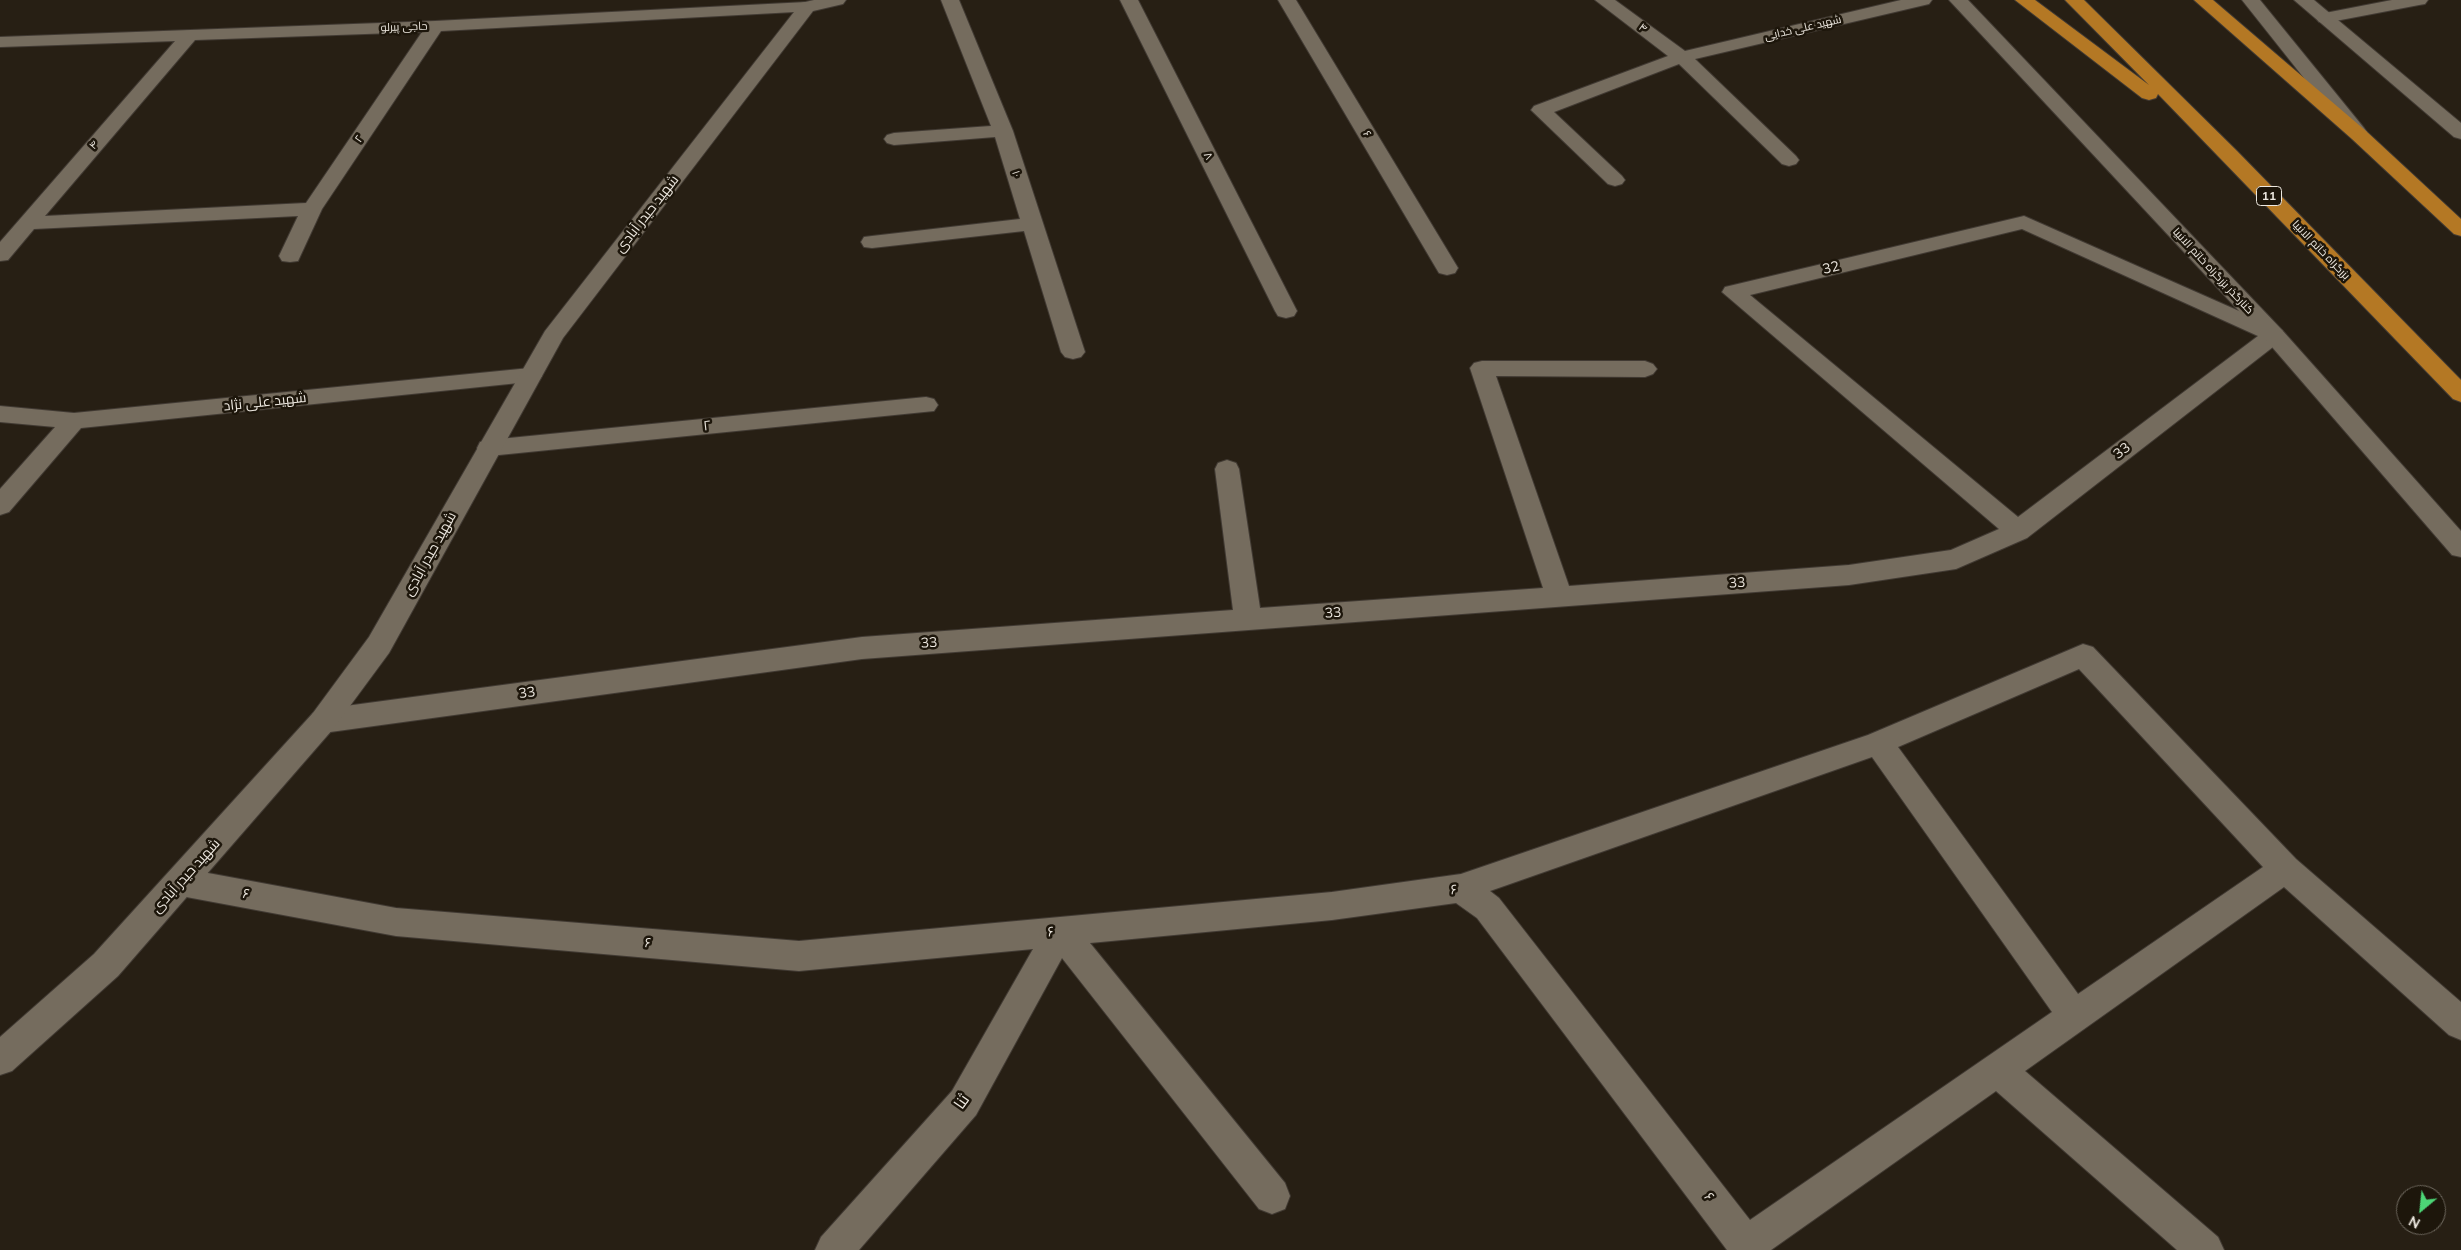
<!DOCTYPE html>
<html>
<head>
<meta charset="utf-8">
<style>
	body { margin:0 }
	#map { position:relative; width:2461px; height:1250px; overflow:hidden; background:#271f14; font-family:Mulish,sans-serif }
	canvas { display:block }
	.north { position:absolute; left:2396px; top:1185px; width:50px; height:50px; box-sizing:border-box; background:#1d160b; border:1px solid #706a60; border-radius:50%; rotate:208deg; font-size:14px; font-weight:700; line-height:20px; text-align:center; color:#ede8e0 }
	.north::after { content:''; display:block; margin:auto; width:18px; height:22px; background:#4cd676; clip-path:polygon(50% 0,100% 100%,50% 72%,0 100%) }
</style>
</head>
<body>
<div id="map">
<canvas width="2461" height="1250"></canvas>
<div class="north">N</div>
</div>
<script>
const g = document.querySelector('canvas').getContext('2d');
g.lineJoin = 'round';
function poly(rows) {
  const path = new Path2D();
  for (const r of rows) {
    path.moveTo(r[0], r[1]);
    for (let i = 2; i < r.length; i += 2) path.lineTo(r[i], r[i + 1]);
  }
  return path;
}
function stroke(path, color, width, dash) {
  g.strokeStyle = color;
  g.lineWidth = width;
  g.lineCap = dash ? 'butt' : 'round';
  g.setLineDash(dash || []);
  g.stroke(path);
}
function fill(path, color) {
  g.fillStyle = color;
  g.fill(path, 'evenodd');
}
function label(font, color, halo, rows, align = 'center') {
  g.font = font + ' Mulish,Cairo,sans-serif';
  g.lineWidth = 5;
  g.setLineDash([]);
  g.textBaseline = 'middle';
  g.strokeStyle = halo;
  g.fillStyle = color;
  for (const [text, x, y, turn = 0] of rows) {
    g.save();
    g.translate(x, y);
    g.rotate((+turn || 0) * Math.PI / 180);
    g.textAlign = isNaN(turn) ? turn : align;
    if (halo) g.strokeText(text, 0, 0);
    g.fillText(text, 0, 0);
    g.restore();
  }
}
const minor = poly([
	[941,0,959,0,1013,131,1085,352,1081,357,1073,359,1065,357,1061,352,1024,231,872,248,864,247,861,242,864,237,872,236,1020,219,995,137,894,145,887,143,884,139,887,135,894,133,991,126,941,0],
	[1120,0,1138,0,1297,311,1294,316,1286,318,1278,316,1275,311,1120,0],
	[1278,0,1296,0,1458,268,1455,273,1447,275,1439,273,1436,268,1278,0],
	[1595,0,1615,0,1685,51,1901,0,1932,0,1929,4,1695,59,1796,156,1799,160,1796,164,1789,166,1782,164,1679,64,1554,112,1622,176,1625,180,1622,184,1615,186,1608,184,1531,110,1534,106,1668,56,1595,0],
	[2392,0,2428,0,2425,4,2419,5,2325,23,2319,22,2316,18,2319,14,2325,13,2392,0],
	[807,2,813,3,816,7,813,11,441,31,322,209,298,261,290,262,282,261,279,256,298,216,34,229,8,260,0,261,0,242,175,41,0,47,0,37,435,21,807,2],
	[422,32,306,203,45,216,195,40,422,32],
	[2024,216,2282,330,2285,335,2282,340,2027,538,1956,569,1849,585,862,659,323,733,313,729,308,721,313,713,323,709,862,637,1233,610,1215,469,1218,463,1227,460,1236,463,1239,469,1260,608,1543,588,1470,368,1474,363,1482,361,1645,361,1653,364,1657,369,1653,374,1645,377,1496,376,1569,586,1849,565,1951,550,1999,529,1722,292,1725,287,2024,216],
	[2022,229,2258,336,2018,517,1750,295,2022,229],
	[530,368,538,371,542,376,538,381,81,428,9,512,0,515,0,489,55,427,0,422,0,406,74,413,530,368],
	[926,397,934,399,938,405,934,411,489,456,480,454,477,448,480,442,489,440,926,397],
	[2083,644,2093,647,2296,859,2461,1002,2461,1040,2449,1035,2284,887,2025,1071,2218,1237,2224,1250,2177,1250,1996,1091,1771,1250,1727,1250,1477,918,1456,903,1332,920,1090,943,1285,1183,1290,1196,1285,1209,1272,1214,1259,1209,1062,958,976,1115,859,1250,815,1250,821,1237,952,1091,1033,949,799,971,396,936,181,896,170,892,165,882,170,872,181,868,396,908,799,941,1332,892,1461,874,1868,735,2083,644],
	[2079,669,2263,867,2078,994,1898,747,2079,669],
	[1872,757,2052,1012,1750,1220,1499,898,1490,891,1872,757]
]);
const tertiary = poly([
	[814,0,846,0,843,4,813,11,563,338,389,653,333,729,118,976,12,1071,0,1075,0,1037,94,954,313,713,369,637,545,331,801,3,814,0]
]);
const secondary = poly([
	[1949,0,1968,0,2282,330,2461,531,2461,557,2452,555,2266,340,1949,0],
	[2242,0,2260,0,2364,128,2367,132,2364,136,2350,136,2242,0],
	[2294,0,2314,0,2461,123,2461,139,2454,137,2294,0]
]);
const trunk = poly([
	[2015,0,2035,0,2149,85,2065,0,2084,0,2237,151,2461,380,2461,402,2453,399,2158,94,2156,98,2149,100,2142,98,2015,0],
	[2194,0,2213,0,2366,131,2461,219,2461,236,2454,234,2352,139,2194,0]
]);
const farStreetnames = [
	["حاجی پیرلو",404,27,-2],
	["۴",1643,28,36],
	["شهید علی خدایی",1803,28,-13],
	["۶",1367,134,59],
	["۲",359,139,-56],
	["۴",94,145,-49],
	["۸",1208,156,63],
	["۱۰",1016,174,72],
	["بزرگراه خاتم الانبیا",2321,250,46],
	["کنارگذر بزرگراه خاتم الانبیا",2213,271,47]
];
const shields = [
	[2269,196,25]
];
const shieldNames = [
	["11",2269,196]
];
const streetNames = [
	["شهید حیدر آبادی",647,214,-52],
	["32",1831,268,-13],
	["شهید علی نژاد",265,402,-6],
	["۲",707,426,-6],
	["33",2122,451,-37],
	["شهید حیدر آبادی",430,554,-61],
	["33",1737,583,-4],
	["33",1333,613,-4],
	["33",929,643,-4],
	["33",527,693,-8],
	["شهید حیدر آبادی",186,876,-48],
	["۶",1454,890,-2],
	["۶",246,894,11],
	["۶",1051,932,-5],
	["۶",648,943,5],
	["۶",1709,1197,52]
];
const nearStreetnames = [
	["ثنا",962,1102,-55]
];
stroke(minor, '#413a33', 2);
stroke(tertiary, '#413a33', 2);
stroke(secondary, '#413a33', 2);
stroke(trunk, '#413a33', 2);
fill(minor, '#756c5e');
fill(tertiary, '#756c5e');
fill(secondary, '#756c5e');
fill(trunk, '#b47824');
label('11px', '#ede8e0', '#1d160b', farStreetnames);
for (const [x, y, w] of shields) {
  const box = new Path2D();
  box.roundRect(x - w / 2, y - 9.5, w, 19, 4);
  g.fillStyle = '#1d160b';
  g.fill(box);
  stroke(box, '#ede8e0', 1);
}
label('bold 12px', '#ede8e0', null, shieldNames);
label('14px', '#ede8e0', '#1d160b', streetNames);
label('16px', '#ede8e0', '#1d160b', nearStreetnames);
</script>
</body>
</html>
